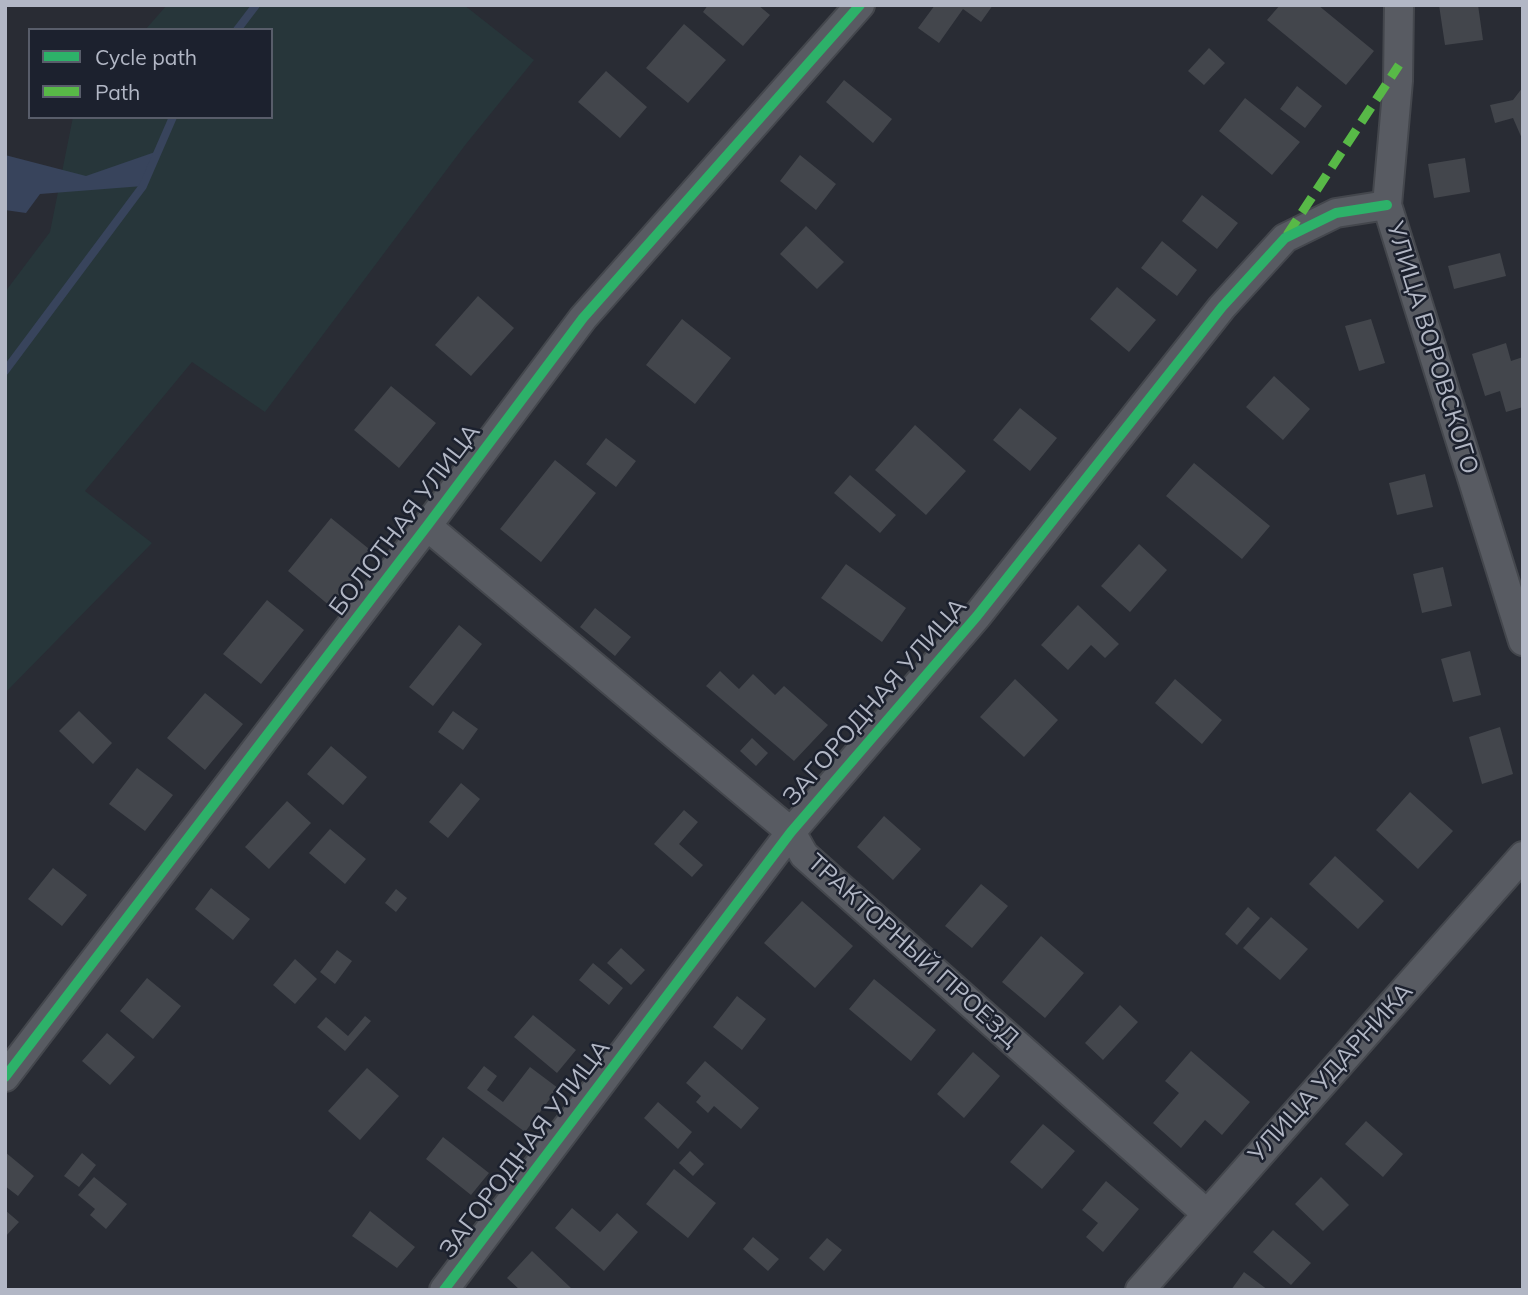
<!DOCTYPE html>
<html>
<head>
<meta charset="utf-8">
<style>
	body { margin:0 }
	#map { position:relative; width:1528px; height:1295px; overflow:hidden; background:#292c34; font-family:Mulish,sans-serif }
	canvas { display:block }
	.frame { position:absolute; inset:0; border:7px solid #b2b7c5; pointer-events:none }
	.legend { position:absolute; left:28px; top:28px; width:245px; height:91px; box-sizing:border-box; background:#1c212e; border:2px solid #585d6a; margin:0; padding:9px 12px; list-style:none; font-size:21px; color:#b2b7c5 }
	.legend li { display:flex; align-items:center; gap:14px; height:35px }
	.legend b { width:35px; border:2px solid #585d6a }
</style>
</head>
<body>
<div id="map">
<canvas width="1528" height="1295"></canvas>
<div class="frame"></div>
<ul class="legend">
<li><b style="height:9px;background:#2db169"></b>Cycle path</li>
<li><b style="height:9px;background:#58b947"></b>Path</li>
</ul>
</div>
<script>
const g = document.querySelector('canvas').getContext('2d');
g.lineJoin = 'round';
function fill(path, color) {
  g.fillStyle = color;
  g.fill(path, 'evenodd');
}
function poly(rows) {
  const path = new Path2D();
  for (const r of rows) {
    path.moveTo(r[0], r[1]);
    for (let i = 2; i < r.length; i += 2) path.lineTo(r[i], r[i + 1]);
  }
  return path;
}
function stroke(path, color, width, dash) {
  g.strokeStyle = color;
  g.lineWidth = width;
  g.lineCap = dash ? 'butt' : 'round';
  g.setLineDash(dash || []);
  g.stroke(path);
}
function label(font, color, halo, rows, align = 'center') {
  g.font = font + ' Mulish,sans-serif';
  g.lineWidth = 5;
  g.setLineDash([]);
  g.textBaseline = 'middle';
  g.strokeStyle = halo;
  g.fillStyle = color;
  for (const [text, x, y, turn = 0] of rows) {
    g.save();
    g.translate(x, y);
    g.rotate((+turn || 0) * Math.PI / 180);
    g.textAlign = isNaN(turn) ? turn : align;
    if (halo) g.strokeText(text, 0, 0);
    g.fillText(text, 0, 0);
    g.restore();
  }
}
const green = poly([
	[167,5,464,5,534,60,466,144,265,412,192,362,85,491,152,543,5,693,5,292,50,232,73,117,271,117,271,30,145,30]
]);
const water = poly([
	[158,151,143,186,40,194,26,213,5,210,5,155,86,176]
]);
const stream = poly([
	[237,30,256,5],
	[5,371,143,186,173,117]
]);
const building = poly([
	[708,5,758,5,770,15,743,46,703,12],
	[935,5,993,5,981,22,963,9,939,43,918,28],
	[1280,5,1318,5,1374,51,1346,85,1267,20],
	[1439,5,1478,5,1483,40,1445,45],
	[684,24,726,60,688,103,646,68],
	[1209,48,1225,63,1204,85,1188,71],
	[606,71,647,107,620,138,578,102],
	[844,80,892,119,873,143,826,102],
	[1297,86,1322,106,1305,128,1280,109],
	[1523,87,1523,141,1513,118,1495,123,1490,105,1513,100],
	[1245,98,1300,142,1272,175,1219,131],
	[800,155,836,184,816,210,780,181],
	[1465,158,1470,192,1434,198,1428,164],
	[1202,195,1238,223,1217,249,1182,221],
	[806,226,844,262,817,289,780,254],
	[1162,241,1197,270,1177,296,1141,268],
	[1500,253,1506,276,1454,289,1448,266],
	[1117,287,1156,320,1129,352,1090,319],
	[478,296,514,328,471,376,435,345],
	[682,319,731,358,695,404,646,365],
	[1371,319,1385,363,1359,371,1345,326],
	[1506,343,1511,361,1523,357,1523,407,1506,412,1500,391,1485,396,1472,354],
	[1274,376,1310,409,1283,440,1246,407],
	[391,386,436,423,399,468,354,430],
	[1020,408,1057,438,1030,471,993,440],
	[915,425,966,471,926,515,875,470],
	[606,438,636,461,616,487,586,464],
	[555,460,596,493,541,562,500,529],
	[1194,463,1270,526,1242,559,1166,496],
	[1425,474,1433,507,1397,515,1389,483],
	[850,475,896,515,880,533,834,493],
	[331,518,374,553,330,606,288,571],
	[1139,544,1167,570,1130,612,1101,586],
	[846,564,906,608,882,642,821,598],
	[1443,567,1452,606,1422,613,1413,574],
	[267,600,304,630,261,684,223,654],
	[1078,605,1119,644,1105,658,1091,645,1068,670,1041,645],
	[595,608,631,637,615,656,580,627],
	[459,625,482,644,433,706,409,687],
	[1470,651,1481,695,1453,702,1441,659],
	[720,671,739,689,753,674,775,695,784,686,828,725,794,761,706,686],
	[1015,679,1058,720,1024,757,980,717],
	[1175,679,1222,720,1202,744,1155,703],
	[205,693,243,724,205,770,167,738],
	[79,711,112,743,93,764,59,731],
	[453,711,478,729,463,750,438,732],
	[1500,727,1513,774,1482,784,1469,737],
	[752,738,768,753,756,766,740,751],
	[331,746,367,777,343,805,307,774],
	[137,768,173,795,145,831,109,804],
	[461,783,480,799,448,838,429,822],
	[1410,792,1453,831,1418,869,1376,830],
	[287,801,311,823,269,869,245,847],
	[684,810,698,822,679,844,703,865,692,877,654,844],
	[884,816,921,849,893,880,857,847],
	[330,829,366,859,345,884,309,853],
	[1335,856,1384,901,1358,929,1309,884],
	[53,868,87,895,62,926,28,899],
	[981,884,1008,906,972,948,945,926],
	[211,888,250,919,233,940,195,909],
	[396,889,407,898,396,912,385,903],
	[802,901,853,946,815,988,764,943],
	[1248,907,1260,918,1237,945,1225,934],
	[1271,917,1308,949,1280,980,1243,948],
	[1041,936,1084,973,1045,1018,1002,982],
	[621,948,645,970,631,985,607,963],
	[337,950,352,961,335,984,320,972],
	[295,959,317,979,295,1004,273,985],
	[593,963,623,988,609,1005,579,980],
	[147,978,181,1006,153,1039,120,1011],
	[874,979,936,1030,911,1061,849,1009],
	[737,996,766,1019,742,1050,713,1027],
	[1120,1005,1138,1022,1103,1060,1085,1043],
	[533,1015,576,1050,557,1073,514,1037],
	[365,1016,371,1021,345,1051,317,1027,326,1017,348,1036],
	[107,1033,135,1057,110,1085,82,1061],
	[1191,1051,1250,1102,1222,1135,1205,1120,1181,1148,1153,1123,1179,1093,1165,1081],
	[973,1052,1000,1076,964,1118,937,1094],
	[705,1061,759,1108,741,1129,714,1106,708,1113,696,1102,701,1096,686,1083],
	[484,1066,497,1076,487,1090,503,1102,530,1067,558,1088,525,1132,467,1088],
	[367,1068,399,1096,360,1140,328,1111],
	[658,1102,692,1132,678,1149,644,1118],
	[1366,1121,1403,1154,1383,1177,1345,1144],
	[1043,1124,1075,1151,1042,1189,1010,1162],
	[443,1137,489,1173,471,1195,426,1159],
	[690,1151,704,1164,693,1176,679,1163],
	[5,1152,34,1176,18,1196,5,1186],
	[82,1153,96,1165,79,1187,64,1176],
	[674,1169,716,1203,688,1238,646,1204],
	[94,1177,127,1204,106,1229,90,1215,95,1209,78,1195],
	[1321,1177,1349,1205,1323,1231,1295,1204],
	[1106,1181,1139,1209,1103,1252,1086,1237,1098,1223,1082,1210],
	[572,1208,600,1232,617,1213,638,1232,604,1271,555,1228],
	[5,1210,19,1222,5,1237],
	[370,1211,415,1247,397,1268,352,1236],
	[1273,1230,1311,1263,1291,1285,1253,1252],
	[753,1237,779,1259,768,1271,743,1249],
	[827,1238,842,1250,824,1271,809,1258],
	[532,1251,571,1288,569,1290,520,1290,507,1278],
	[1244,1272,1268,1290,1231,1290]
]);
const street = poly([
	[1399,5,1398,81,1387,205,1523,641],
	[427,526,791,832,804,855,1207,1214],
	[5,1077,427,526,583,318,860,5],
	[444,1290,791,832,977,616,1222,307,1285,238,1336,213,1387,205],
	[1140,1290,1523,856]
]);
const quiet = poly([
	[1287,235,1399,65]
]);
const cycleway = poly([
	[5,1077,427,526,583,318,860,5],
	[444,1290,791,832,977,616,1222,307,1285,238,1336,213,1387,205]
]);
const streetNames = [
	["УЛИЦА ВОРОВСКОГО",1432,348,73],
	["БОЛОТНАЯ УЛИЦА",405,520,-53],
	["ЗАГОРОДНАЯ УЛИЦА",875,702,-49],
	["ТРАКТОРНЫЙ ПРОЕЗД",913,951,42],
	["УЛИЦА УДАРНИКА",1331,1073,-48],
	["ЗАГОРОДНАЯ УЛИЦА",525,1149,-53]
];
fill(green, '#27363a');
fill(water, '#38445c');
stroke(stream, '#38445c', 8);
fill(building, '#43464c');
stroke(street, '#44474d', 32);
stroke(street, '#585b62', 28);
stroke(quiet, '#58b947', 9, [18, 9]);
stroke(cycleway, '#2db169', 10);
label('24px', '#b2b7c5', '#1c212e', streetNames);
</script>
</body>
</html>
